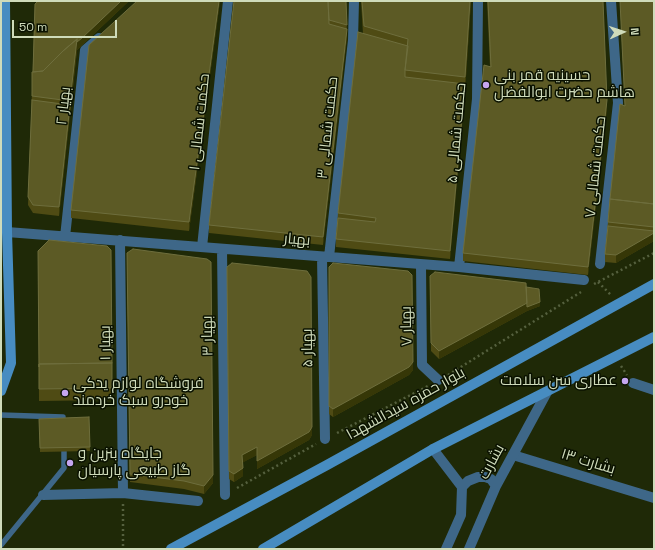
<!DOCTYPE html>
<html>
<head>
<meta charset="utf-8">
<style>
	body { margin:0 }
	#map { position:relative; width:655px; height:550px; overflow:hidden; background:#1f2907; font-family:"Space Grotesk",sans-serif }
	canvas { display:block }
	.frame { position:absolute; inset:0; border:2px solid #cfdbba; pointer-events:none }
	.north { position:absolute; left:603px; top:12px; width:40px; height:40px; -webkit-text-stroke:3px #0a1100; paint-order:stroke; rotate:87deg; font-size:11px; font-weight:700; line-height:16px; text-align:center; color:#cfdbba }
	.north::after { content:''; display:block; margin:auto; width:14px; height:18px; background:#cfdbba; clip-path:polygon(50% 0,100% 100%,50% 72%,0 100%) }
	.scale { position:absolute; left:12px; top:20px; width:105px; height:18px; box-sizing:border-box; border:2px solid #cfdbba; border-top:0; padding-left:5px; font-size:12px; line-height:14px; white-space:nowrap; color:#cfdbba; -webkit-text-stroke:3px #0a1100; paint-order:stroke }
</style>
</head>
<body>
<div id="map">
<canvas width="655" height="550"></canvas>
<div class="frame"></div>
<div class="north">N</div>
<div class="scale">50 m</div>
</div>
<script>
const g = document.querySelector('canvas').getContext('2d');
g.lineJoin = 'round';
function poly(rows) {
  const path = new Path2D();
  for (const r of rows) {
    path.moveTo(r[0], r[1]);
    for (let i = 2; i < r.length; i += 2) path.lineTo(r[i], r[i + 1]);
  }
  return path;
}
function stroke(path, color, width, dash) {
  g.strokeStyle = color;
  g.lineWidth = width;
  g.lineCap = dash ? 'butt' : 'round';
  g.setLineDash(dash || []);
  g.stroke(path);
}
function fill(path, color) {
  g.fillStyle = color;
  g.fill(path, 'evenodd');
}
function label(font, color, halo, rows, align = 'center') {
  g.font = font + ' "Space Grotesk",Cairo,sans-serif';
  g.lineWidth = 3;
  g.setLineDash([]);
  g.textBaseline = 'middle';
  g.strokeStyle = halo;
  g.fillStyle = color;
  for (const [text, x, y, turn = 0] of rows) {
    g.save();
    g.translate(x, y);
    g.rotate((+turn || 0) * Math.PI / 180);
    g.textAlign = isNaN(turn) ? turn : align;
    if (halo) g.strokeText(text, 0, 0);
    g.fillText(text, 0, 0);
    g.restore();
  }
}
const path = poly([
	[598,282,612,296],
	[594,284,654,253],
	[621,366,627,375],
	[448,375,581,292],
	[337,433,428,386],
	[237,488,316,444],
	[123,504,123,549]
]);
const service = poly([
	[1,415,63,417,63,425],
	[1,545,64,468,64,444]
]);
const minor = poly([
	[7,232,459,267,584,280],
	[65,237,85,50,99,38],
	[120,240,123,493],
	[202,247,228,1],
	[222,249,225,495],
	[322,257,325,439],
	[329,257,353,40,354,1],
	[600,264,618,103,611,1],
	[421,265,422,365,438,380],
	[459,267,477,99,478,1],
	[633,383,654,390],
	[513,455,654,498],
	[43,495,123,493,198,501]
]);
const tertiary = poly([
	[433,449,462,487,461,515,446,549],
	[462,487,468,481,478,477,485,477,491,479,496,486],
	[469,549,496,486,547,392]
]);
const secondary = poly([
	[1,391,11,363,7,232,5,1],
	[171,549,327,465,654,284],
	[263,549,433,449,654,337]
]);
const wall = poly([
	[38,1,129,1,77,50,59,216,33,213,28,205,35,4],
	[220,1,189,231,71,218,71,210],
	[234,1,346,1,347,37,323,245,209,233,209,225],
	[361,1,471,1,465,92,450,259,336,247,336,239,338,213,363,34],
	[487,1,603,1,607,108,588,275,463,261,463,253,490,67],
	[620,1,654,1,654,241,616,263,605,262,605,254,608,222,610,199,625,106],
	[111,250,112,400,39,401,38,251],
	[127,253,213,483,204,494,184,489,130,482],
	[227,267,312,435,309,440,257,469,257,455,243,462,243,476,234,482,229,479],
	[329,267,413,370,409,375,333,417,329,414],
	[430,276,526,287,540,306,527,311,439,359,431,351],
	[89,417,90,451,40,452,39,419]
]);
const shadedWall = poly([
	[121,1,129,1,77,50,70,113,70,101,63,54],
	[219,1,220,1,189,231,189,222],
	[470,1,471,1,465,92,450,259,450,251,465,84],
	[347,29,347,37,323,245,323,237],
	[607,100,607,108,588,275,588,267],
	[70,105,70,113,59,216,59,207],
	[654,233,654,241,616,263,616,255],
	[540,302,540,306,527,311,439,359,439,351,527,303],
	[413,362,413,370,409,375,333,417,333,409],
	[312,427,312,435,309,440,257,469,257,461],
	[257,447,257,455,242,463,242,455],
	[243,468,243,476,234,482,234,474],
	[213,475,213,483,204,494,204,486]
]);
const building = poly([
	[38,1,121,1,82,38,77,42,77,39,63,51,43,71,33,72,35,4,38,1],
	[137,1,219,1,189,222,71,210,89,45,137,1],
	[234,1,328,1,329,24,347,29,323,237,209,225,234,1],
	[328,1,346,1,347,25,329,20,328,1],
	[362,1,470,1,465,77,405,70,408,39,364,26,362,1],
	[488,1,603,1,607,100,588,267,463,253,484,65,491,67,488,1],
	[620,1,654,1,654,204,610,199,620,104,625,106,620,1],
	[358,32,408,46,405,70,405,77,465,84,450,251,336,239,338,218,375,222,376,218,338,213,358,32],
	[77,39,70,101,32,96,32,72,43,71,63,51,77,39],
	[32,100,70,105,59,207,33,205,28,197,32,100],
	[610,199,654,204,654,227,608,222,610,199],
	[608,226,654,231,654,233,616,255,605,254,608,226],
	[49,240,107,246,111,250,112,363,39,364,39,367,38,251,49,240],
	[133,249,207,259,211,262,213,475,204,486,184,481,130,474,127,253,133,249],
	[232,263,307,271,311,277,312,427,309,432,257,461,257,447,242,455,243,468,234,474,229,471,227,267,232,263],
	[333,263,408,271,412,275,413,362,409,367,333,409,329,406,329,267,333,263],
	[435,272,526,283,527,303,439,351,431,343,430,276,435,272],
	[526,287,539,289,540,302,527,307,526,287],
	[112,363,112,388,39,389,39,364,112,363],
	[89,417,90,447,40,448,39,419,89,417]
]);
const markers = [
	[486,85,4,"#c6a6f0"],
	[625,381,4,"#c6a6f0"],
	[65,393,4,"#c6a6f0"],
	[70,463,4,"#c6a6f0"]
];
const poiNames = [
	["حسینیه قمر بنی",494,76],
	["هاشم حضرت ابوالفضل",494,93],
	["عطاری سن سلامت",617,381,"right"],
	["فروشگاه لوازم یدکی",73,384],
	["خودرو سبک خردمند",73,401],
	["جایگاه بنزین و",78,454],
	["گاز طبیعی پارسیان",78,471]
];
const streetNames = [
	["بهیار ۲",64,106,-84],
	["حکمت شمالی ۱",200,122,-84],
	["حکمت شمالی ۳",328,128,-84],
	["حکمت شمالی ۵",457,133,-85],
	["حکمت شمالی ۷",596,167,-84],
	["بهیار",297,240,5],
	["بهیار ۷",407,326,-91],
	["بهیار ۳",208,336,-91],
	["بهیار ۱",106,343,-91],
	["بهیار ۵",308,348,-91],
	["بلوار حمزه سیدالشهدا",406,404,-29],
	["بشارت",492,462,-62],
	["بشارت ۱۳",588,462,17]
];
stroke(path, '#55603e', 2.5, [2, 3]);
stroke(service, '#3e6788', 5.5);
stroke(minor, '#3e6788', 10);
stroke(tertiary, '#3e6788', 10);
stroke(secondary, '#478cc1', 10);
fill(wall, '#4f4b14');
fill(shadedWall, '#363707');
fill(building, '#5c5a25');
stroke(building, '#6e6e3d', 1);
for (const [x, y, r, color] of markers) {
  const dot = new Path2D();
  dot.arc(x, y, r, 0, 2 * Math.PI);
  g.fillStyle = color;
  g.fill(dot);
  stroke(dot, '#0a1100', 1.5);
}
label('15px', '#cfdbba', '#0a1100', poiNames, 'left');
label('15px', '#cfdbba', '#0a1100', streetNames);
</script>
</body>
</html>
